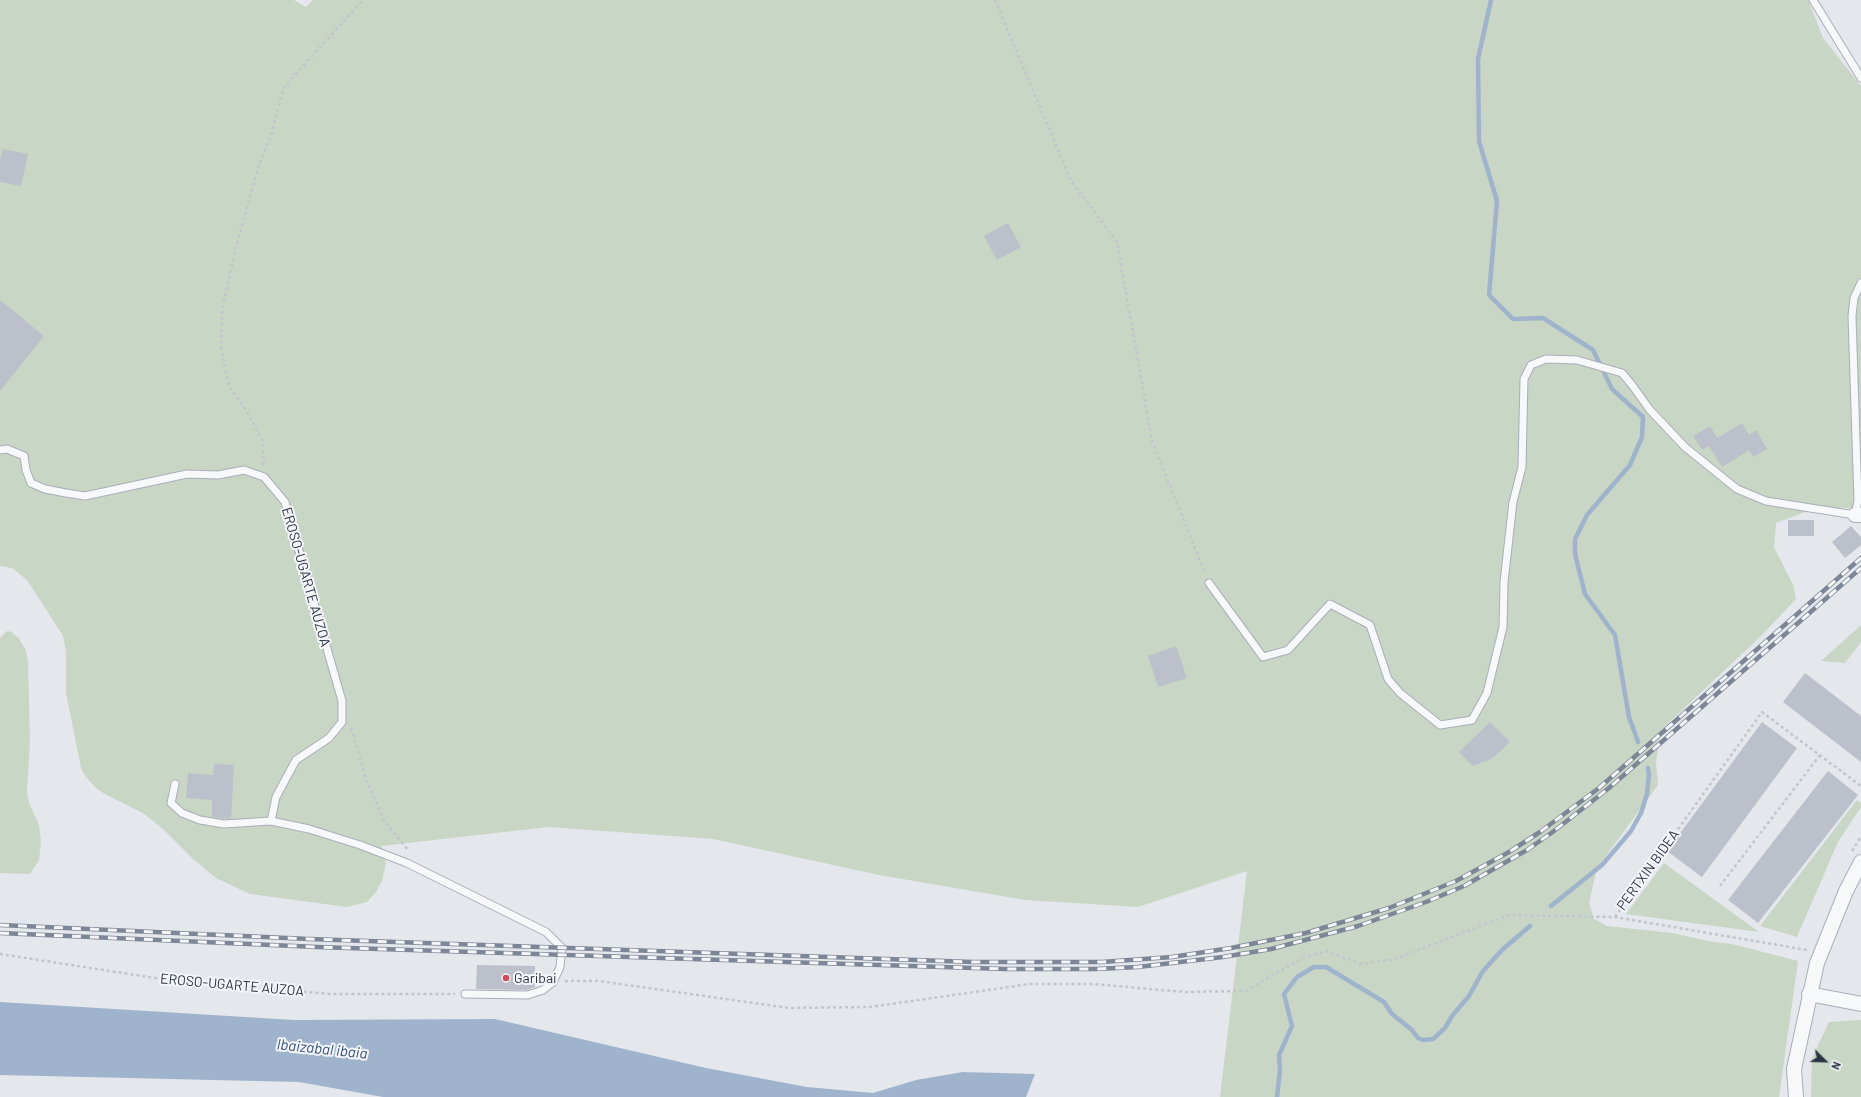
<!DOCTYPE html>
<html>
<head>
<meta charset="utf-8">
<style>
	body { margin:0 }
	#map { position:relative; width:1861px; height:1097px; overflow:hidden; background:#e4e7ec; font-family:Barlow,sans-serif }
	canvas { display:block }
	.north { position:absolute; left:1805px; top:1041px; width:40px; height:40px; -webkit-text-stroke:3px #f4f6f9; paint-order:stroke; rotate:113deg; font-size:11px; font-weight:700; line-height:16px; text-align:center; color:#2b3445 }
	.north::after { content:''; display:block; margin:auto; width:14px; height:18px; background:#2b3445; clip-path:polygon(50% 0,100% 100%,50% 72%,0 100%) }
</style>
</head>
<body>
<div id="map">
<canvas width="1861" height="1097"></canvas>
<div class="north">N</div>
</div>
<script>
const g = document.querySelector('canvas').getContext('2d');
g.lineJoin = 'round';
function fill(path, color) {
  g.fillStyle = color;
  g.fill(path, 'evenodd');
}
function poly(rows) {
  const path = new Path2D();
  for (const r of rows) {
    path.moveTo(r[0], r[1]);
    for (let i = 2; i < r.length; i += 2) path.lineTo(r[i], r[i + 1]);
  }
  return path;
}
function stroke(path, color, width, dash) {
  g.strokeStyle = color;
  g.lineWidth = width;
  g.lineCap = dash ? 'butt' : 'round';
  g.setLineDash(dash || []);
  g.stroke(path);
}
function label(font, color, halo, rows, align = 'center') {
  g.font = font + ' Barlow,sans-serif';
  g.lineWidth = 4;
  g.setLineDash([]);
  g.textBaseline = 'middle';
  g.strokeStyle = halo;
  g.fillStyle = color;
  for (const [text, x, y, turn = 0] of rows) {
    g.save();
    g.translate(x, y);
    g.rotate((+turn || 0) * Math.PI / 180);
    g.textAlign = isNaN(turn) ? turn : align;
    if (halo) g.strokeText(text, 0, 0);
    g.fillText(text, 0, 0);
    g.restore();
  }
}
const green = poly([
	[0,0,294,0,306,7,313,0,1808,0,1823,38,1861,86,1861,508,1816,508,1776,523,1774,547,1793,585,1796,599,1761,636,1661,730,1656,762,1658,785,1597,868,1589,903,1594,919,1607,926,1672,933,1713,942,1732,944,1798,961,1779,1097,1220,1097,1247,871,1138,907,1025,900,879,875,713,839,549,827,381,846,386,863,382,881,376,892,367,902,347,907,250,894,216,878,192,858,164,830,143,813,103,793,96,788,86,777,81,768,66,693,66,652,63,636,27,580,12,568,0,566],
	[1861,625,1861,642,1845,663,1821,661],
	[7,631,12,632,20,640,26,651,28,662,30,741,27,792,29,803,39,825,41,842,39,860,30,874,0,873,0,638],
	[1857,800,1861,803,1861,807,1838,842,1797,937,1760,926],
	[1664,863,1759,932,1626,914],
	[1861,1020,1861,1097,1811,1097,1812,1058,1829,1022]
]);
const water = poly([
	[0,1002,294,1020,495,1019,706,1068,807,1087,873,1093,916,1080,963,1072,1035,1074,1026,1097,383,1097,299,1082,0,1075]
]);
const stream = poly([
	[1491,0,1478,59,1479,141,1497,201,1489,295,1513,319,1543,318,1593,350,1612,389,1643,417,1642,437,1630,465,1587,515,1575,539,1575,554,1585,594,1615,635,1629,717,1638,742],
	[1551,906,1602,865,1631,831,1641,813,1647,794,1649,775,1648,768],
	[1277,1097,1280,1070,1279,1055,1292,1026,1284,994,1297,977,1314,967,1326,967,1384,1002,1392,1014,1412,1030,1418,1038,1423,1040,1433,1039,1445,1028,1452,1016,1469,996,1483,971,1502,950,1530,926]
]);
const building = poly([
	[3,149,28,154,21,186,0,182,0,160],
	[1008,223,1021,247,997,260,984,236],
	[0,300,44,336,0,391],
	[1742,423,1749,435,1756,430,1767,449,1753,457,1749,450,1722,467,1709,446,1702,450,1693,436,1710,426,1717,438],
	[1788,520,1814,520,1814,536,1788,536],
	[1851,526,1861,537,1861,545,1845,558,1832,542],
	[1176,646,1187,678,1158,687,1148,656],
	[1805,673,1861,716,1861,762,1783,702],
	[1490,722,1510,742,1493,758,1473,766,1459,752],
	[1762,722,1797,748,1702,877,1667,851],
	[214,764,234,765,231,819,212,817,212,800,186,798,188,773,213,775],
	[1828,771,1858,795,1758,923,1728,900],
	[477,965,535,966,535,987,527,990,476,989]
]);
const path = poly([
	[995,0,1071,181,1117,242,1152,441,1205,573],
	[263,465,264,462,262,439,244,407,229,387,221,348,222,310,236,247,259,165,272,132,284,87,363,0],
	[351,728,367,782,385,822,408,850],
	[1852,851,1861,836],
	[1720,886,1820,755],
	[1615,917,1762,712,1861,786],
	[0,954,168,980,330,994,455,994],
	[565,981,599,981,789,1008,870,1007,1030,984,1093,984,1184,992,1245,991,1301,959,1326,951,1361,964,1395,959,1509,915,1615,917,1807,950]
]);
const lane = poly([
	[1813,0,1861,78],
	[0,450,7,449,24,456,26,470,31,483,45,489,66,493,85,496,187,474,218,475,244,470,264,477,285,502,342,701,342,722,329,738,296,760,276,797,271,821,224,824,200,820,182,813,171,803,175,784],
	[1209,583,1263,657,1288,650,1330,604,1370,625,1388,679,1400,693,1440,725,1472,720,1487,693,1503,627,1504,582,1513,502,1522,467,1524,379,1531,365,1546,359,1577,360,1622,373,1632,385,1650,410,1685,447,1737,489,1766,501,1855,515,1858,501,1852,316,1854,298,1861,283],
	[271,821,309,829,360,845,407,863,546,932,562,948,560,967,553,982,543,990,528,995,465,994]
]);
const street = poly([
	[1855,515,1861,515],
	[1809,994,1861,1004],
	[1796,1097,1794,1069,1817,963,1846,891,1861,862]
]);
const rail = poly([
	[0,925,309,939,973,962,1102,962,1172,957,1231,948,1306,933,1389,908,1456,881,1509,852,1540,832,1599,788,1861,558],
	[0,933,317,947,1005,969,1096,969,1138,967,1223,957,1271,949,1358,926,1426,902,1464,886,1527,850,1554,831,1609,788,1861,568]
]);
const markers = [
	[506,978,4,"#d1495b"]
];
const streetNames = [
	["EROSO-UGARTE AUZOA",306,577,74],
	["PERTXIN BIDEA",1648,870,-54],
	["EROSO-UGARTE AUZOA",232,985,5]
];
const poiNames = [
	["Garibai",514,978]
];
const waterNames = [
	["Ibaizabal ibaia",322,1049,6]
];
fill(green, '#c9d6c5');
fill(water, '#9fb4cc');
stroke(stream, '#9fb4cc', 4.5);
fill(building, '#bbc0ca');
stroke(lane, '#a9aeb7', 9);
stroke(street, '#a9aeb7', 16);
stroke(path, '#c2c5cb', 2.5, [3, 3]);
stroke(lane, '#f7f8fa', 7);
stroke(street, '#f7f8fa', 14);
stroke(rail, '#7d8696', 4.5);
stroke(rail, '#f4f6f9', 3, [9]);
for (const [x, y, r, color] of markers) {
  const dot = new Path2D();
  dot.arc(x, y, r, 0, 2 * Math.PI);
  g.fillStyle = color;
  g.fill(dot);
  stroke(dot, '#f4f6f9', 1.5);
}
label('14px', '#2b3445', '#f4f6f9', streetNames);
label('14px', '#2b3445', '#f4f6f9', poiNames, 'left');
label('italic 15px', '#34527a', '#f4f6f9', waterNames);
</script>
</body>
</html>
